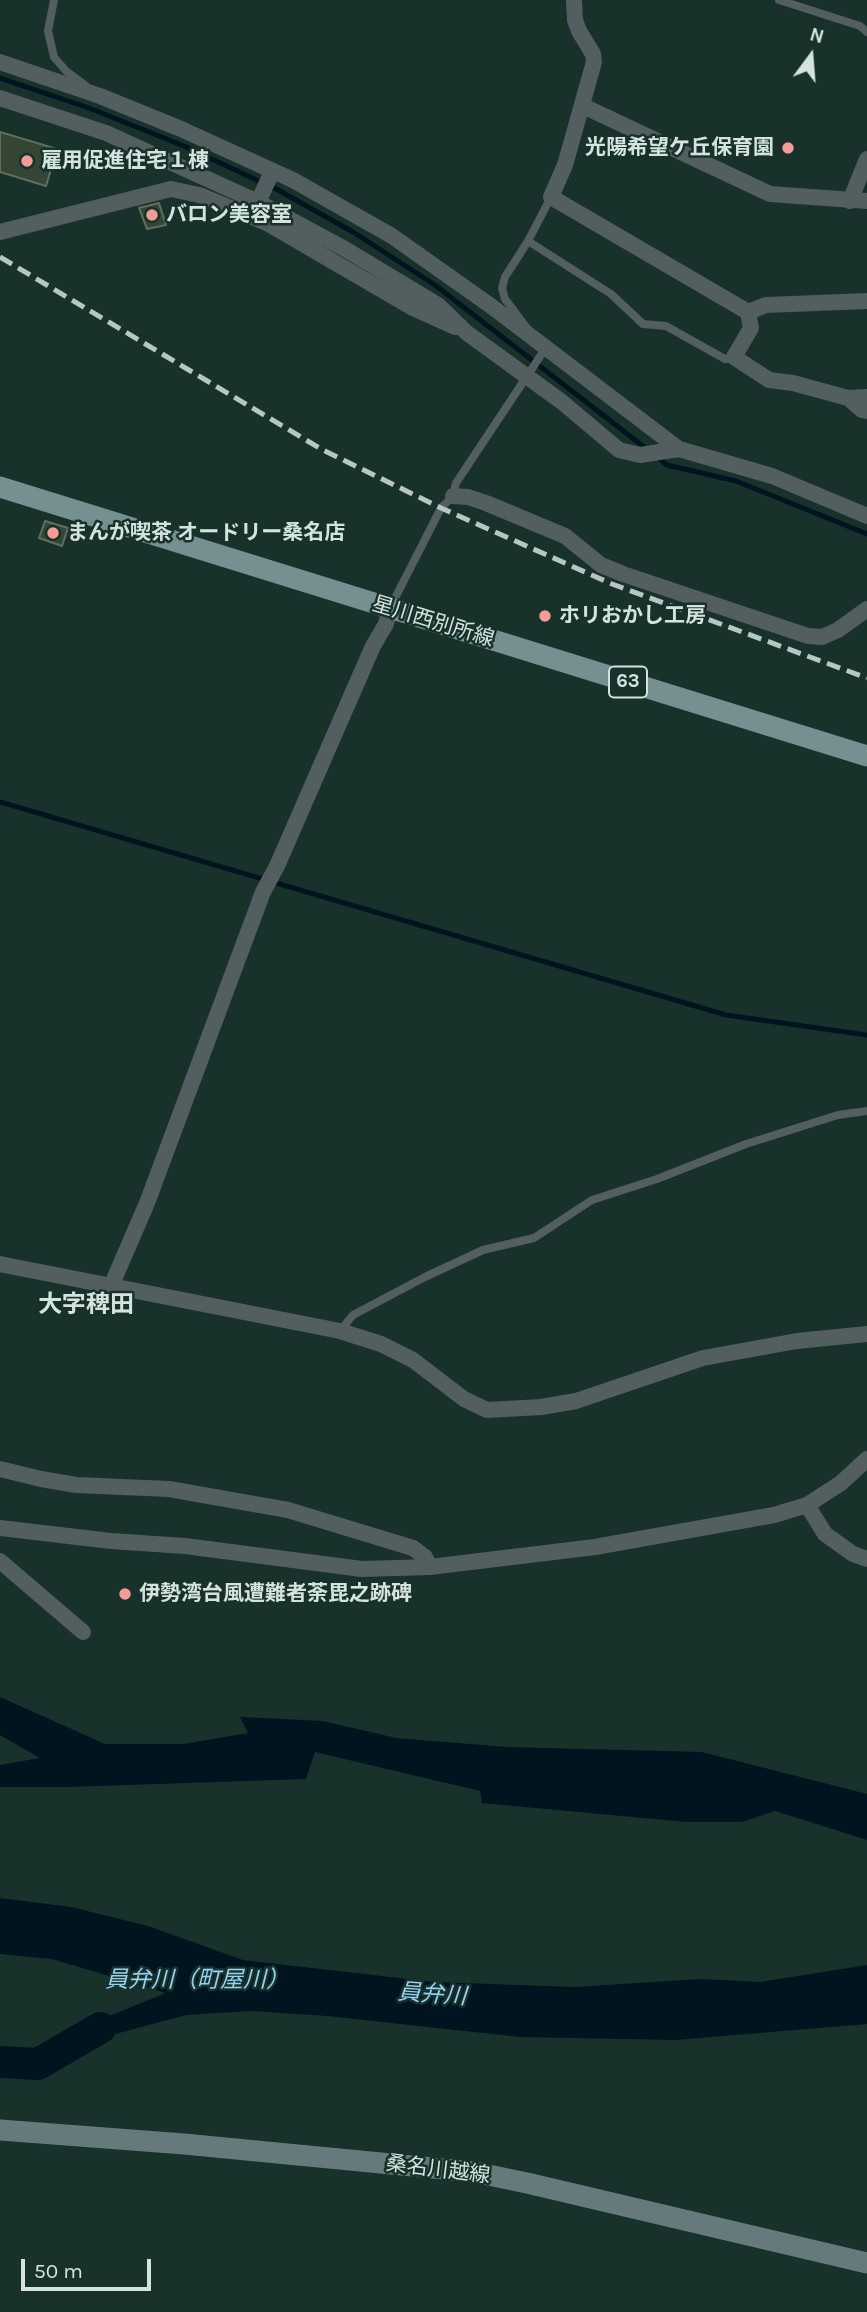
<!DOCTYPE html>
<html>
<head>
<meta charset="utf-8">
<style>
	body { margin:0 }
	#map { position:relative; width:867px; height:2312px; overflow:hidden; background:#18312a; font-family:Karla,sans-serif }
	canvas { display:block }
	.north { position:absolute; left:776px; top:21px; width:70px; height:70px; -webkit-text-stroke:5px #18312a; paint-order:stroke; rotate:16deg; font-size:19px; font-weight:700; line-height:28px; text-align:center; color:#d4e3de }
	.north::after { content:''; display:block; margin:auto; width:24px; height:32px; background:#d4e3de; clip-path:polygon(50% 0,100% 100%,50% 72%,0 100%) }
	.scale { position:absolute; left:21px; top:2259px; width:130px; height:32px; box-sizing:border-box; border:4px solid #d4e3de; border-top:0; padding-left:9px; font-size:21px; line-height:24px; white-space:nowrap; color:#d4e3de; -webkit-text-stroke:5px #18312a; paint-order:stroke }
</style>
</head>
<body>
<div id="map">
<canvas width="867" height="2312"></canvas>
<div class="north">N</div>
<div class="scale">50 m</div>
</div>
<script>
const g = document.querySelector('canvas').getContext('2d');
g.lineJoin = 'round';
function fill(path, color) {
  g.fillStyle = color;
  g.fill(path, 'evenodd');
}
function poly(rows) {
  const path = new Path2D();
  for (const r of rows) {
    path.moveTo(r[0], r[1]);
    for (let i = 2; i < r.length; i += 2) path.lineTo(r[i], r[i + 1]);
  }
  return path;
}
function stroke(path, color, width, dash) {
  g.strokeStyle = color;
  g.lineWidth = width;
  g.lineCap = dash ? 'butt' : 'round';
  g.setLineDash(dash || []);
  g.stroke(path);
}
function label(font, color, halo, rows, align = 'center') {
  g.font = font + ' Karla,"Noto Sans JP",sans-serif';
  g.lineWidth = 5;
  g.setLineDash([]);
  g.textBaseline = 'middle';
  g.strokeStyle = halo;
  g.fillStyle = color;
  for (const [text, x, y, turn = 0] of rows) {
    g.save();
    g.translate(x, y);
    g.rotate((+turn || 0) * Math.PI / 180);
    g.textAlign = isNaN(turn) ? turn : align;
    if (halo) g.strokeText(text, 0, 0);
    g.fillText(text, 0, 0);
    g.restore();
  }
}
const water = poly([
	[0,1697,105,1744,184,1744,248,1733,240,1717,323,1721,396,1738,507,1747,702,1752,867,1794,867,1840,775,1811,742,1822,686,1822,482,1803,480,1791,315,1752,306,1779,69,1787,0,1787,0,1765,40,1758,0,1735],
	[0,1898,71,1907,148,1926,243,1960,434,1982,575,1987,700,1979,760,1982,867,1965,867,2024,676,2040,520,2037,327,2016,251,2011,186,2015,108,2036,94,2022,166,1993,52,1959,0,1954]
]);
const stream = poly([
	[0,78,89,108,184,146,278,190,353,232,435,285,648,450],
	[656,456,667,465,736,481,867,534],
	[0,802,726,1015,867,1035]
]);
const river = poly([
	[0,2062,38,2064,100,2028]
]);
const building = poly([
	[0,132,57,149,46,186,0,172,0,132],
	[159,203,166,225,147,229,139,208,159,203],
	[45,521,68,528,62,546,39,538,45,521]
]);
const lane = poly([
	[54,0,48,31,54,57,66,71,86,86],
	[779,0,860,26,867,32],
	[528,241,611,294,643,324,666,326,725,359,737,358],
	[529,331,505,299,502,288,505,277,528,241,551,197],
	[391,606,441,508,453,496,456,483,545,349],
	[340,1331,353,1315,425,1277,483,1250,534,1238,592,1200,657,1179,746,1144,838,1115,867,1111]
]);
const street = poly([
	[574,0,575,20,579,31,593,54,594,62,565,165,551,197,748,312,766,305,867,301],
	[0,62,100,96,181,129,293,180,392,236,491,306,679,449,772,476,867,516],
	[0,98,106,133,258,202],
	[583,106,770,194,867,201],
	[272,172,258,202,345,249,438,305,467,333,562,402,619,450,640,455,679,449],
	[850,201,867,159],
	[0,232,171,189,199,195,267,223,413,308,455,327],
	[748,312,751,328,734,357,769,380,793,383,848,398,867,397],
	[848,398,862,410,867,411],
	[453,496,468,497,486,503,565,536,601,565,623,574,808,636,822,637,838,630,867,609],
	[0,1264,340,1331,381,1344,413,1360,464,1399,487,1410,541,1407,576,1401,703,1358,797,1341,867,1334],
	[112,1284,147,1203,263,892,277,866,373,646,386,624,390,609],
	[0,1469,41,1479,76,1485,169,1489,288,1510,413,1548,425,1557,430,1567],
	[807,1505,825,1534,853,1554,867,1559],
	[0,1528,111,1541,185,1546,362,1569,430,1567,595,1547,774,1515,807,1505,841,1483,867,1459],
	[0,1561,83,1632]
]);
const secondary = poly([
	[0,2130,184,2144,474,2172,527,2183,867,2263]
]);
const primary = poly([
	[0,487,867,756]
]);
const rail = poly([
	[0,257,321,449,441,508,612,584,867,678]
]);
const markers = [
	[788,148,7,"#f59b97"],
	[27,161,7,"#f59b97"],
	[152,215,7,"#f59b97"],
	[53,533,7,"#f59b97"],
	[545,616,7,"#f59b97"],
	[125,1594,7,"#f59b97"]
];
const shields = [
	[628,682,38]
];
const shieldNames = [
	["63",628,682]
];
const poiNames = [
	["光陽希望ケ丘保育園",774,148,"right"],
	["雇用促進住宅１棟",41,161],
	["バロン美容室",166,215],
	["まんが喫茶 オードリー桑名店",67,533],
	["ホリおかし工房",559,616],
	["伊勢湾台風遭難者荼毘之跡碑",139,1594]
];
const streetNames = [
	["星川西別所線",433,622,17],
	["桑名川越線",438,2170,7]
];
const waterNames = [
	["員弁川（町屋川）",197,1980],
	["員弁川",432,1995,4]
];
const quarterNames = [
	["大字稗田",86,1305]
];
fill(water, '#001420');
stroke(stream, '#001420', 5);
stroke(river, '#001420', 32);
fill(building, '#364635');
stroke(building, '#5e6f5d', 2);
stroke(lane, '#525e5f', 8);
stroke(street, '#525e5f', 16);
stroke(secondary, '#667a7c', 21);
stroke(primary, '#769092', 21);
stroke(rail, '#b6c7c2', 5, [14, 7]);
for (const [x, y, r, color] of markers) {
  const dot = new Path2D();
  dot.arc(x, y, r, 0, 2 * Math.PI);
  g.fillStyle = color;
  g.fill(dot);
  stroke(dot, '#18312a', 2.5);
}
for (const [x, y, w] of shields) {
  const box = new Path2D();
  box.roundRect(x - w / 2, y - 15.5, w, 31, 5);
  g.fillStyle = '#18312a';
  g.fill(box);
  stroke(box, '#d4e3de', 2);
}
label('bold 19px', '#d4e3de', null, shieldNames);
label('bold 21px', '#d4e3de', '#18312a', poiNames, 'left');
label('21px', '#d4e3de', '#18312a', streetNames);
label('italic 23px', '#95d2f4', '#18312a', waterNames);
label('bold 24px', '#d4e3de', '#18312a', quarterNames);
</script>
</body>
</html>
